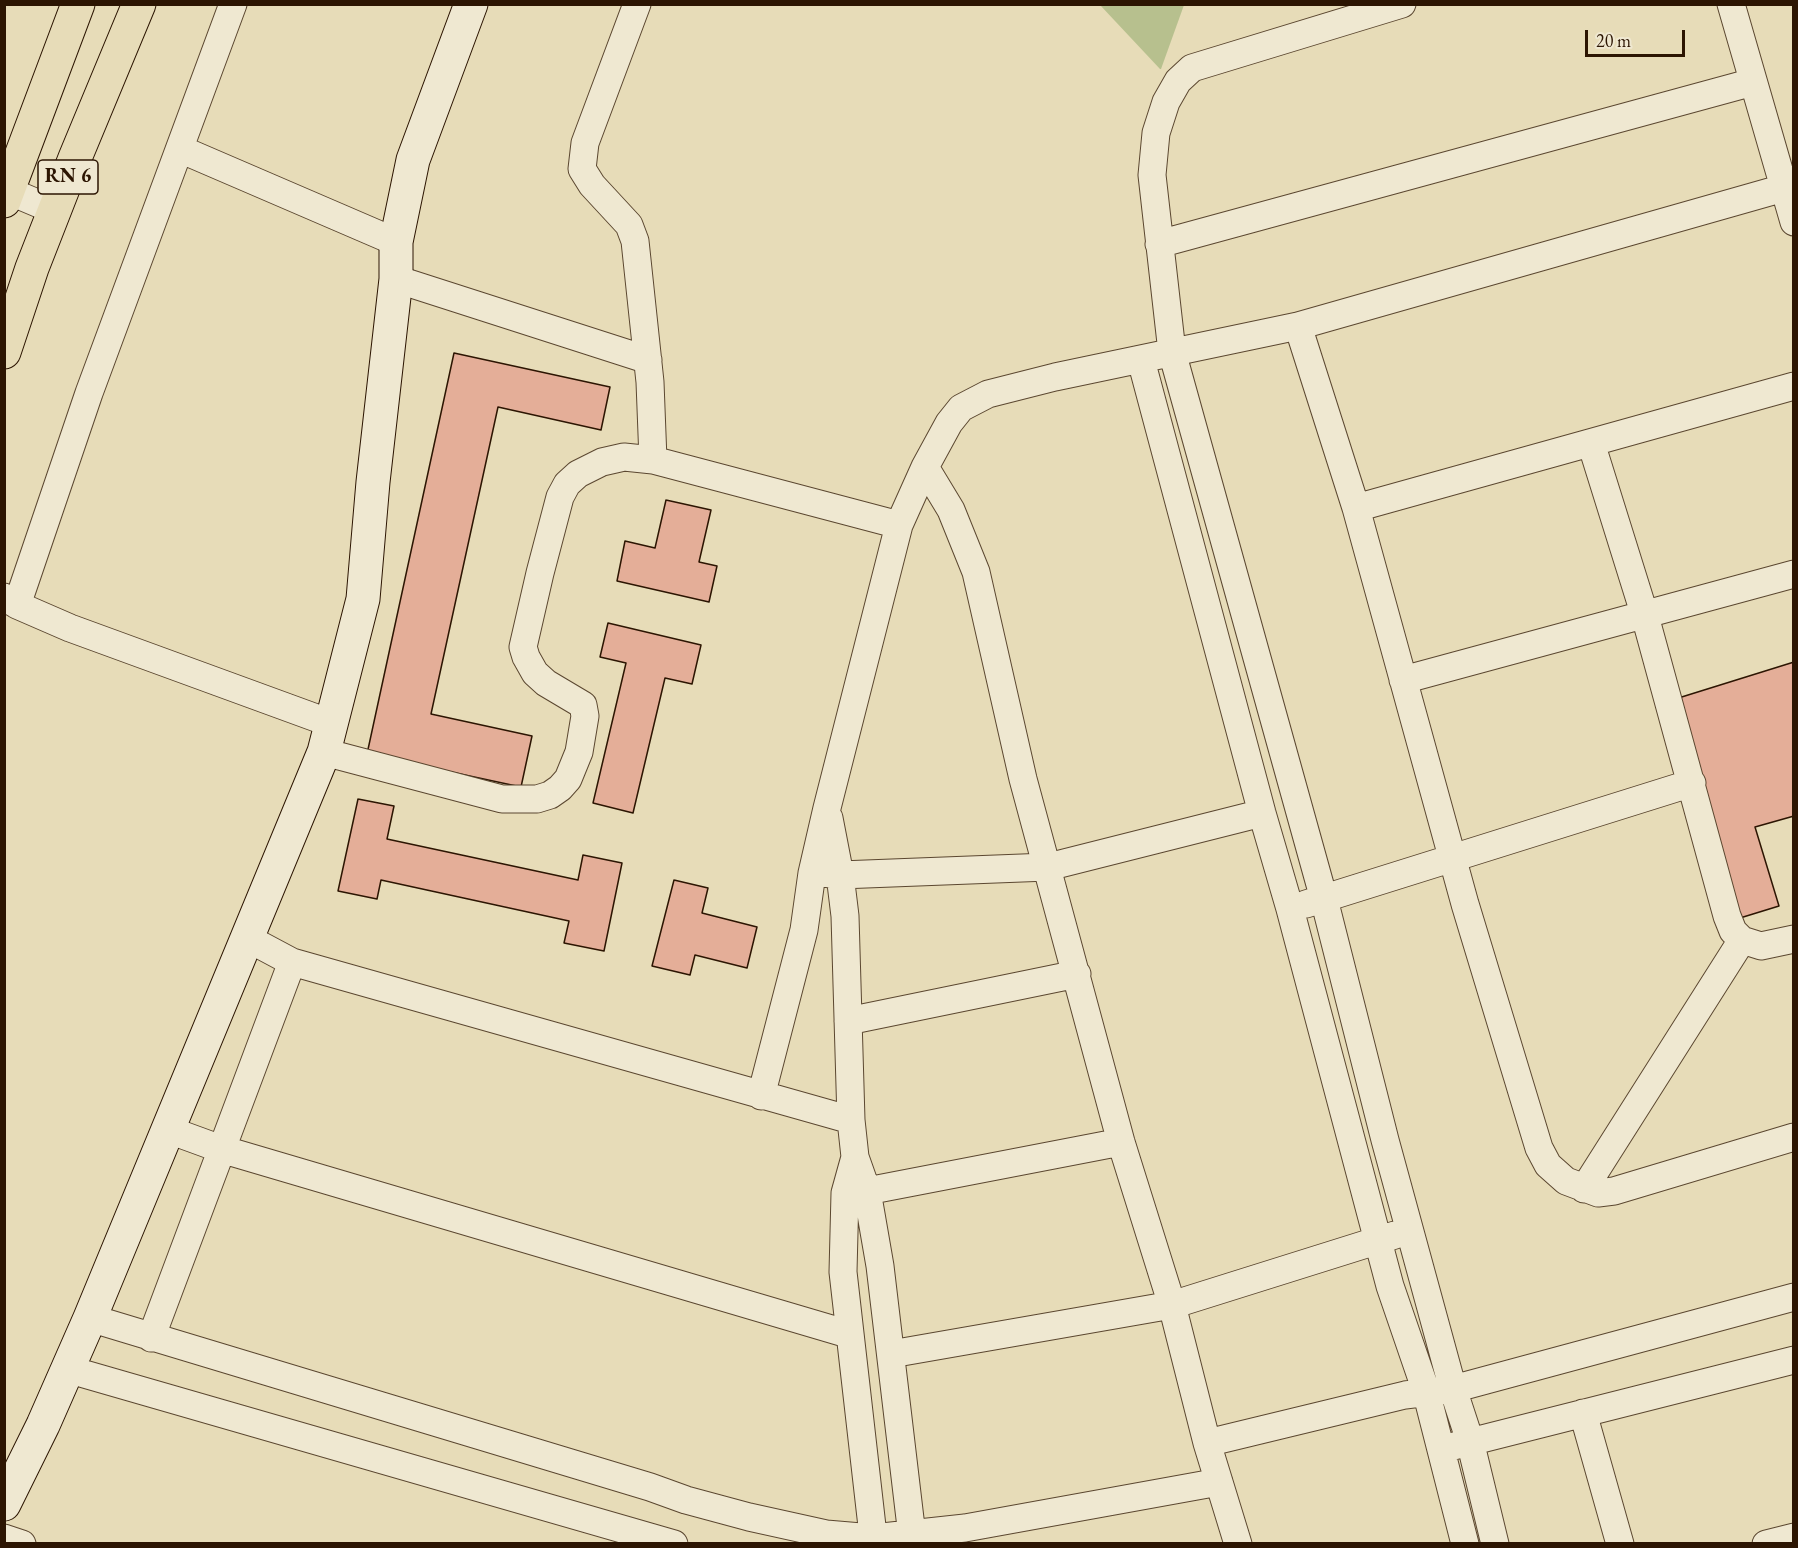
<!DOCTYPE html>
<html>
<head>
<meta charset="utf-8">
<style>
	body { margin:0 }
	#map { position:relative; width:1798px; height:1548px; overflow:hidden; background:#e7dcb8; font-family:"EB Garamond",serif }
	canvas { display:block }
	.frame { position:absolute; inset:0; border:6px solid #2c1502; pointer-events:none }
	.scale { position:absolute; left:1585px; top:30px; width:100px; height:27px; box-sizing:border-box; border:3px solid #2c1502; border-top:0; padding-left:8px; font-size:18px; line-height:21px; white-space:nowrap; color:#2c1502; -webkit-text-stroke:4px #efe8d1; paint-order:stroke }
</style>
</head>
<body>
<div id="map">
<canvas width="1798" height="1548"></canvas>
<div class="frame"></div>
<div class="scale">20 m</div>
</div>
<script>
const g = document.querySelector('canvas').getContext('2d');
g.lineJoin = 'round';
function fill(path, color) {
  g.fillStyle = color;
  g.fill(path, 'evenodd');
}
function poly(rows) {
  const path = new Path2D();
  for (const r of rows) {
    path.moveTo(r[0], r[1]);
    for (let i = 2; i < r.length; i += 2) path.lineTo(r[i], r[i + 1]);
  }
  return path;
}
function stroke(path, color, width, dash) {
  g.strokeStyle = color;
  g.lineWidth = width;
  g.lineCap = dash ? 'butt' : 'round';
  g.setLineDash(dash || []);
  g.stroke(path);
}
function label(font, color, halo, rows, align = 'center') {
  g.font = font + ' "EB Garamond",serif';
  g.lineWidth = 6;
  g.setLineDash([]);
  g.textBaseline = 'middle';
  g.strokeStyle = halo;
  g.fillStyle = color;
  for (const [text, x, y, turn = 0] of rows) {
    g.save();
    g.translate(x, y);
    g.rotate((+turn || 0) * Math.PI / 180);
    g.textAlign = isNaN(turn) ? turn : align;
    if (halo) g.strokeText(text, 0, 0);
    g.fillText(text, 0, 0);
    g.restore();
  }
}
const green = poly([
	[1100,5,1184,5,1161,69,1160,69]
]);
const building = poly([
	[454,353,610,387,601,430,498,407,431,714,532,736,521,787,367,754,454,353],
	[666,500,711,510,699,562,717,566,709,602,617,581,625,541,655,548,666,500],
	[608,623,701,645,692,684,665,678,633,813,593,803,626,663,600,657,608,623],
	[1794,662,1794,816,1755,827,1779,906,1740,918,1672,700,1794,662],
	[358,799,394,806,387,839,578,880,583,855,622,863,604,951,564,943,569,921,381,880,377,899,338,891,358,799],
	[674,880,708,888,702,913,757,927,747,968,695,955,690,975,652,966,674,880]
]);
const street = poly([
	[637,4,585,143,582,169,592,185,629,225,635,241,650,382,653,460],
	[1402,4,1192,68,1178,81,1166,102,1156,133,1152,175,1172,352,1324,899,1385,1140,1453,1389,1470,1441,1495,1544],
	[1731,4,1794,222],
	[180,149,396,242],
	[4,189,56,211],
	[1159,244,1753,82],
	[396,279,648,360],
	[1298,326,1356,508,1465,904,1539,1148,1548,1165,1566,1181,1598,1193,1614,1191,1794,1137],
	[1141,360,1262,813,1290,909,1390,1286,1426,1391,1465,1544],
	[1591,443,1645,616,1727,916,1733,931,1742,940,1761,946,1794,939],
	[925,467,951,510,976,572,1023,779,1121,1142,1172,1305,1207,1443,1238,1544],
	[1356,508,1794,386],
	[4,597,17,605,89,393,233,4],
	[17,605,70,628,330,723],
	[1403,680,1794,574],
	[324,752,502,799,537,799,550,795,560,788,568,779,579,752,585,716,583,705,546,683,535,673,526,657,523,647,540,573,560,497,567,484,578,474,602,462,624,457,653,460,899,525],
	[829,818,840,875,845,916,851,1120,855,1157,867,1191,880,1266,913,1544],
	[823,873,840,875,1048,867,1262,813],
	[1306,904,1692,783],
	[247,938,292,962,851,1120],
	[848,1021,1077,974],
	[761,1096,804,930,812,873,827,808,899,525,925,467,949,423,961,408,988,394,1055,377,1298,326,1794,185],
	[169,1130,221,1149,848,1334],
	[855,1157,845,1193,843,1272,874,1544],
	[1584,1189,1742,940],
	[849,1193,867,1191,1121,1142],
	[90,1318,650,1487,686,1500,749,1517,826,1534,873,1538,965,1528,1219,1482],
	[151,1338,292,962],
	[891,1354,1172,1305,1395,1235],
	[67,1369,674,1544],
	[1583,1413,1620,1544],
	[1207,1443,1405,1395,1453,1389,1794,1297],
	[1454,1446,1794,1360],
	[4,1538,22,1544],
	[1766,1544,1794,1537]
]);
const secondary = poly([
	[4,1504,43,1425,90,1318,324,752,363,599,373,482,396,279,396,242,413,160,471,4]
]);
const highway = poly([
	[4,201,78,4],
	[4,352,32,268,75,158,139,4]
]);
const shields = [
	[68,177,60]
];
const shieldNames = [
	["RN 6",68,177]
];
fill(green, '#b7c08e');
fill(building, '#e4ae98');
stroke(building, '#2c1502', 1.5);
stroke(street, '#5b4730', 29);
stroke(secondary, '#2c1502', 35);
stroke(highway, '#2c1502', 35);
stroke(street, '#efe8d1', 27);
stroke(secondary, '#efe8d1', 33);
stroke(highway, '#e7dcb8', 33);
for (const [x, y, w] of shields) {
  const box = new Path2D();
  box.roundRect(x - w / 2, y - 17, w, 34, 4.5);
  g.fillStyle = '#efe8d1';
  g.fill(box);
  stroke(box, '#2c1502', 1.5);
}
label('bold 20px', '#2c1502', null, shieldNames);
</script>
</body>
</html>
